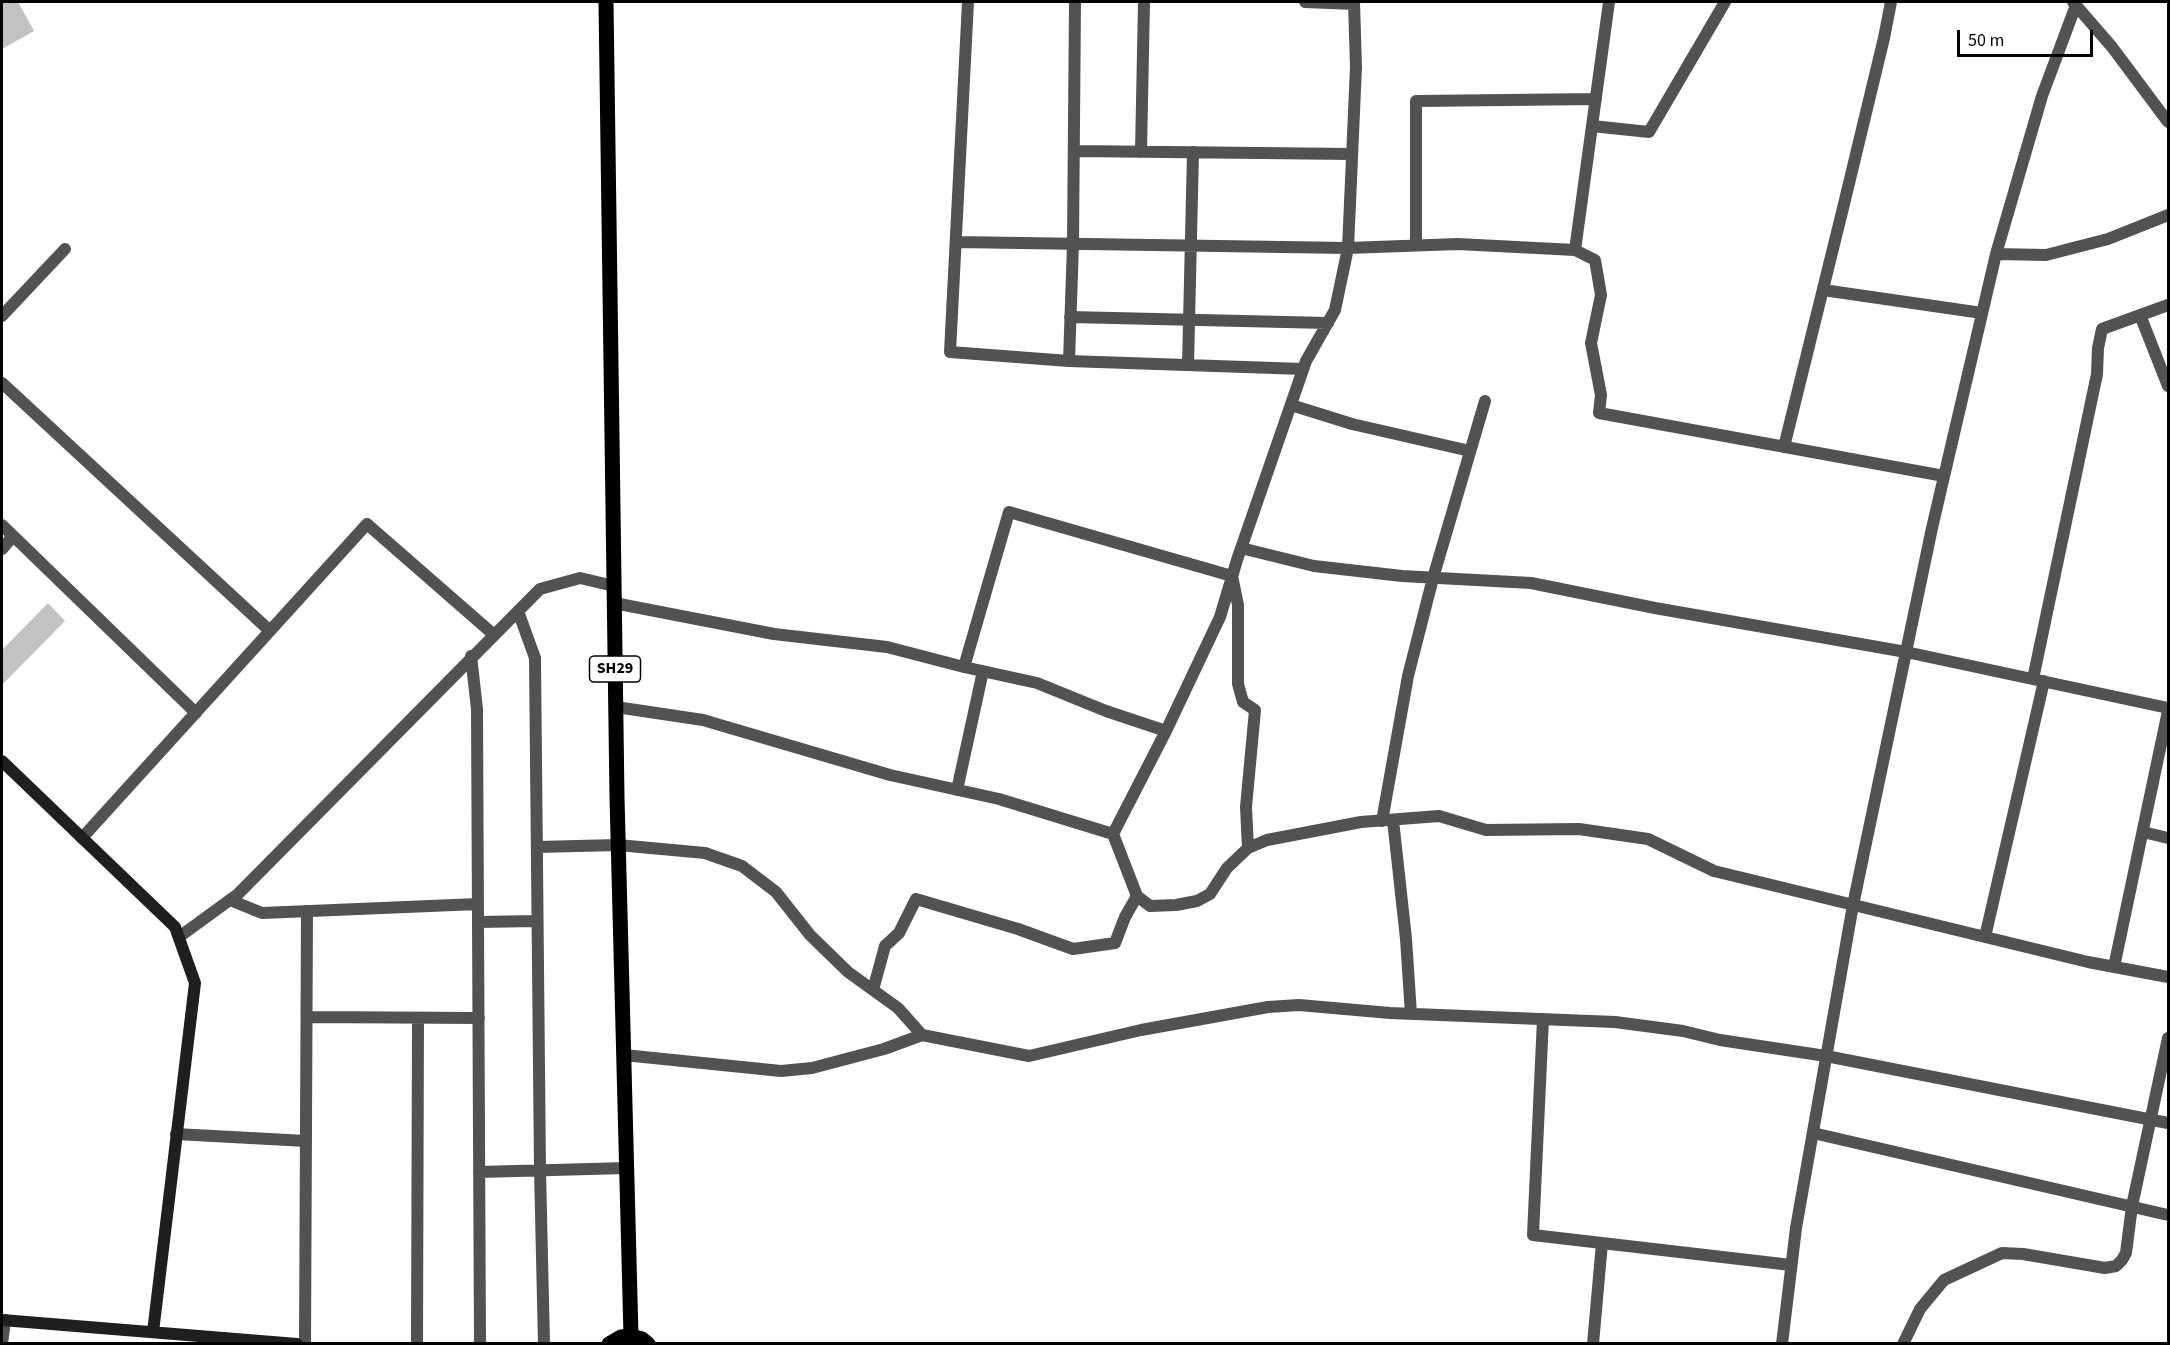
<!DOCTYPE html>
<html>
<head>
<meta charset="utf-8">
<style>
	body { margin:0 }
	#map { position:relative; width:2170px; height:1345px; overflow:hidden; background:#fff; font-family:"Source Sans 3",sans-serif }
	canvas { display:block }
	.frame { position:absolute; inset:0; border:3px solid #000; pointer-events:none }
	.scale { position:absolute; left:1957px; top:30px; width:136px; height:27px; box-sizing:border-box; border:3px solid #000; border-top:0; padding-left:8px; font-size:18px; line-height:21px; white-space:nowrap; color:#000; -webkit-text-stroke:4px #fff; paint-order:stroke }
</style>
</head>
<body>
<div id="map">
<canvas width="2170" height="1345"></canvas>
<div class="frame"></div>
<div class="scale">50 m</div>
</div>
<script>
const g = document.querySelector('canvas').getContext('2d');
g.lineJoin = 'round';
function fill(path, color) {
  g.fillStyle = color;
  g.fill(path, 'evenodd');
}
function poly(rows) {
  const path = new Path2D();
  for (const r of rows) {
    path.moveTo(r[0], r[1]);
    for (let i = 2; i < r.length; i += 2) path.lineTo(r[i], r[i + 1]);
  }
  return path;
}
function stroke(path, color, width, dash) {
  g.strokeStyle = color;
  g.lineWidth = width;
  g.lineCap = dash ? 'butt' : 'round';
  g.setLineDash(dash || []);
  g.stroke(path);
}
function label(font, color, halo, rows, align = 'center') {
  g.font = font + ' "Source Sans 3",sans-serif';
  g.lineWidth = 5;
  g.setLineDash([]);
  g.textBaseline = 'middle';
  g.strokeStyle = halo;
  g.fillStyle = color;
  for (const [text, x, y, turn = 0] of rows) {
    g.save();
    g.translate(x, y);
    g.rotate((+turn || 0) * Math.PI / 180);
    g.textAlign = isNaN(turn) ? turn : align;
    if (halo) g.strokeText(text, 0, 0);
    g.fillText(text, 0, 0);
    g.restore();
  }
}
const building = poly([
	[2,2,18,2,34,31,2,49],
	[48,603,65,621,2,685,2,650]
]);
const street = poly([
	[968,2,950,352,1069,361,1303,369],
	[1305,2,1354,4],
	[2073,2,2112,47,2168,122],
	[1592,126,1649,132,1725,2],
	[1074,151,1352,154],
	[1141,152,1144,2],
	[956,242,1348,248,1458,244,1575,250,1609,2],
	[1416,245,1416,101,1596,99],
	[1575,250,1595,260,1601,295,1591,343,1601,395,1599,413,1944,476],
	[1996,254,2046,255,2108,239,2168,215],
	[1823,290,1982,313],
	[2140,315,2168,386],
	[2,316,65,249],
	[1070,317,1328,323],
	[1069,361,1073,244,1075,2],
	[1188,365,1193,152],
	[2,383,270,631],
	[1291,405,1352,424,1470,451],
	[1784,447,1844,204,1884,38,1891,2],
	[2,525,196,713],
	[1241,548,1314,566,1402,576,1531,583,1655,608,1906,652,2168,708],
	[2,549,13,536],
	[614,603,774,634,887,647,964,667,1037,683,1106,711,1166,731],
	[518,611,535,658,540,1170,544,1344],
	[471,656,477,709,480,1344],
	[964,667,1009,512,1232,576,1238,605,1238,684,1243,702,1255,710,1246,807,1248,848],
	[2033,679,2097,374,2098,348,2102,329,2168,305],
	[616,707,703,720,890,775,999,799,1113,834,1137,896,1150,906,1176,905,1197,901,1210,894,1227,868,1248,848,1267,840,1361,822,1439,816,1486,830,1579,829,1648,839,1714,871,2088,962,2168,977],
	[957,790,983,671],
	[1393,820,1406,939,1411,1014],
	[1382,821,1408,676,1433,578,1485,401],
	[2143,832,2168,838],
	[1113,834,1166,731,1220,617,1237,560,1306,361,1335,310,1348,248,1356,67,1354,2],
	[82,838,367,524,493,634],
	[537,847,618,845,705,853,742,866,776,892,810,935,848,972,898,1008,922,1035],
	[230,900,262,913,478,904],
	[478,922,537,921],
	[179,937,238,894,540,589,580,578,614,586],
	[1985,937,2044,681],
	[2114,967,2168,711],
	[873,990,885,946,899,933,916,899,1018,929,1073,949,1115,943,1125,917,1137,896],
	[307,1017,479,1018],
	[1543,1019,1533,1235,1791,1265],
	[624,1055,781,1071,812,1068,884,1049,922,1035,1029,1056,1141,1030,1268,1007,1299,1005,1390,1013,1615,1022,1683,1031,1720,1040,1826,1056,2168,1123],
	[1813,1133,2168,1215],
	[176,1134,306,1141],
	[479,1172,627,1168],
	[2,1344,5,1320],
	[305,1344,307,911],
	[417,1344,418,1018],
	[1593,1344,1602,1243],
	[1782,1344,1796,1228,1853,905,1932,528,1996,254,2042,96,2076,5],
	[1903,1344,1920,1309,1944,1280,2002,1253,2023,1254,2105,1268,2116,1266,2122,1260,2126,1253,2132,1206,2168,1038]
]);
const secondary = poly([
	[2,761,175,927,195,983,153,1332],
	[2,1320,297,1344]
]);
const primary = poly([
	[606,2,617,797,631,1336],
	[609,1344,621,1337,631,1336,642,1339,648,1344]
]);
const shields = [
	[615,669,51]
];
const shieldNames = [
	["SH29",615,669]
];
fill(building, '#c2c2c2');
stroke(street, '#525252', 12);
stroke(secondary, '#1f1f1f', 12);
stroke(primary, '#000', 15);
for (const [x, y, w] of shields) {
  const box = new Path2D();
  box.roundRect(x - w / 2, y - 13, w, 26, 4.5);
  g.fillStyle = '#fff';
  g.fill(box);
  stroke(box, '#000', 1.5);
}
label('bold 16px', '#000', null, shieldNames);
</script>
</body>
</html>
